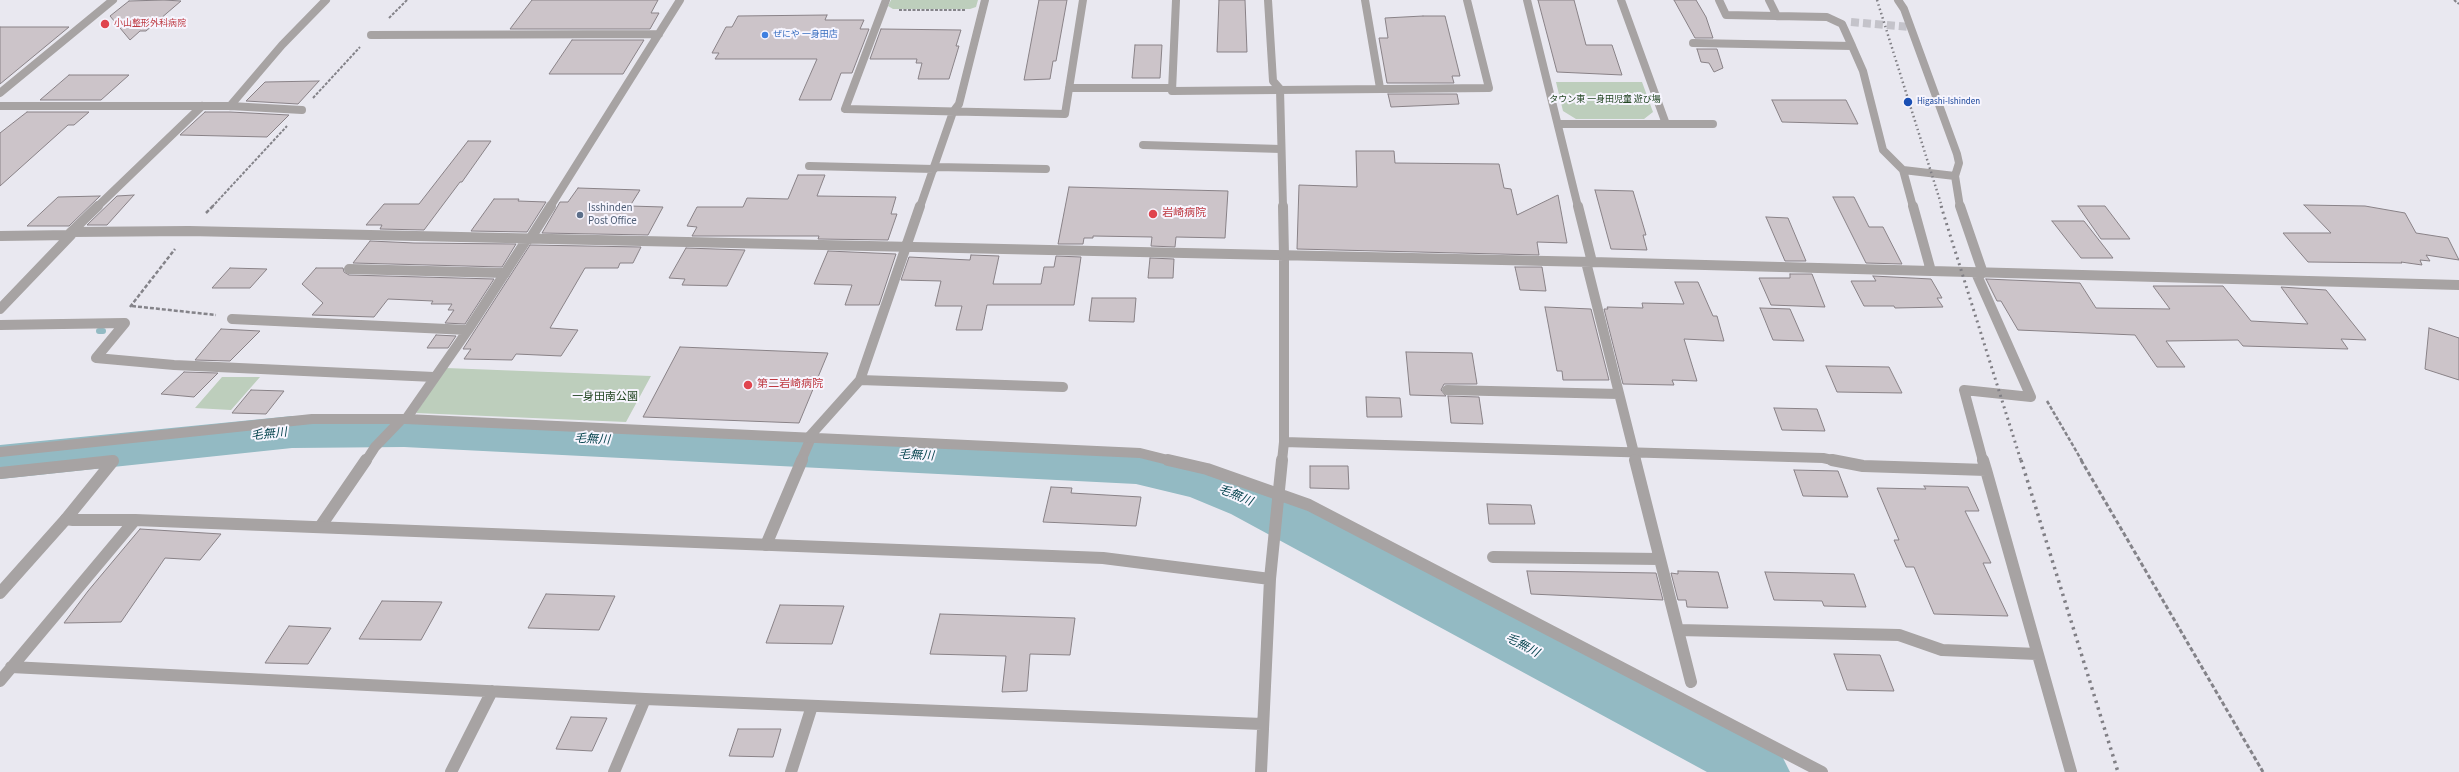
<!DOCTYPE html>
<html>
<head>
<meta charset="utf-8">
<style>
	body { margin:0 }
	canvas { display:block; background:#e9e8f0 }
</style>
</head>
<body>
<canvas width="2459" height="772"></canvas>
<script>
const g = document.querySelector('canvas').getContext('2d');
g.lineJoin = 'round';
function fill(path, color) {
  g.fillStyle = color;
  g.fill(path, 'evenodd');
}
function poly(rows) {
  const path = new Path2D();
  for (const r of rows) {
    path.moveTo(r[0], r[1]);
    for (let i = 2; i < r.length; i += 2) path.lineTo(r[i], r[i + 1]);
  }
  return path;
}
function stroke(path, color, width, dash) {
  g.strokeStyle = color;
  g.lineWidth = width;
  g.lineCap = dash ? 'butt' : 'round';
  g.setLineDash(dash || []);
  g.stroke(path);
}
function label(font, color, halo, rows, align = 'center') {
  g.font = font + ' "Source Sans 3","Noto Sans JP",sans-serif';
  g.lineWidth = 4;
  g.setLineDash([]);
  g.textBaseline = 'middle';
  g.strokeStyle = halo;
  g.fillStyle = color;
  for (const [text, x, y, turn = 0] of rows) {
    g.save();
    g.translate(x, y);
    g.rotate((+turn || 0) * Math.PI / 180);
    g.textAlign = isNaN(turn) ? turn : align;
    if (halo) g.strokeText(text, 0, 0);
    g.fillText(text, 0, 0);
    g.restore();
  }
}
const green = poly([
	[891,0,978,0,976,7,970,9,893,9,888,6],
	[1556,82,1642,82,1653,112,1644,119,1576,119,1563,111],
	[446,368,651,376,626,422,416,413],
	[222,377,260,377,231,410,195,408]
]);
const stream = poly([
	[99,331,103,331]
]);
const river = poly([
	[404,415,1136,450,1200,464,1265,488,1781,754,1790,772,1707,772,1231,514,1190,497,1136,484,404,447,292,448,0,479,0,445,292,416,404,415]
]);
const building = poly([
	[532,0,658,0,651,13,659,13,650,29,510,29,532,0],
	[1039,0,1067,0,1056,61,1053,61,1050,79,1024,80,1039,0],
	[1219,0,1245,0,1247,52,1217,52,1219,0],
	[1538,0,1574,0,1586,45,1612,45,1622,75,1557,72,1538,0],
	[1674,0,1696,0,1706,17,1713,38,1695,38,1674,0],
	[129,1,164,0,181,1,146,31,140,31,130,40,110,16,129,1],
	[827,15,825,20,864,20,860,29,869,29,852,73,841,73,831,100,799,100,817,59,715,59,719,53,712,53,726,27,732,27,738,16,827,15],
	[1423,16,1445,16,1460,76,1452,76,1454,83,1387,83,1379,38,1388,38,1385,18,1423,16],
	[0,27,69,27,0,84,0,27],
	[881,29,961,30,956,46,959,46,949,79,918,79,922,63,916,63,917,59,870,59,881,29],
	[572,40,644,40,623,74,549,74,572,40],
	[1135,45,1162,45,1160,78,1132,78,1135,45],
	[1697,49,1717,49,1723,68,1714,72,1709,63,1701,62,1697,49],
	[69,75,129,75,101,100,40,100,69,75],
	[319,81,298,104,246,101,265,82,319,81],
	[1388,94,1457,94,1459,104,1391,107,1388,94],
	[1772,100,1846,100,1858,124,1782,122,1772,100],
	[27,112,89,112,74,125,68,125,0,186,0,133,27,112],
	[205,112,230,112,289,115,267,137,180,135,205,112],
	[468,141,491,141,462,182,460,182,424,230,380,229,382,225,366,225,384,204,419,204,468,141],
	[1356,151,1394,151,1395,163,1499,164,1504,188,1511,189,1517,215,1558,195,1567,243,1537,242,1539,255,1297,249,1299,185,1357,187,1356,151],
	[798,175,825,175,817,196,896,197,891,214,897,214,888,240,818,239,819,236,692,236,697,227,687,226,697,207,743,207,747,198,788,199,798,175],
	[1069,187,1228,191,1225,238,1176,237,1175,247,1151,246,1152,237,1093,236,1093,238,1084,238,1083,244,1058,244,1069,187],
	[578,188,640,190,630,206,663,207,648,235,542,233,560,202,568,202,578,188],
	[1595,190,1633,191,1646,235,1643,235,1647,250,1611,249,1595,190],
	[134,195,107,225,87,225,117,196,134,195],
	[100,196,69,226,27,226,58,197,100,196],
	[1833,197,1854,197,1869,227,1883,227,1902,264,1866,263,1833,197],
	[494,199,519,199,518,201,546,202,527,232,471,231,494,199],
	[2304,205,2365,206,2405,213,2416,233,2448,238,2459,260,2426,255,2430,261,2420,260,2422,265,2401,262,2402,263,2308,262,2283,233,2331,233,2304,205],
	[2078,206,2105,206,2130,239,2101,239,2078,206],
	[1766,217,1788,218,1806,261,1785,261,1766,217],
	[2052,221,2084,221,2113,258,2081,258,2052,221],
	[370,241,414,243,516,244,502,267,353,263,370,241],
	[530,245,641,247,633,263,620,263,618,268,585,268,550,328,578,330,561,356,516,354,512,360,464,359,471,349,463,349,530,245],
	[686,248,745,250,727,286,682,285,685,279,669,278,686,248],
	[828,251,896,254,879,305,845,305,852,285,814,284,828,251],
	[971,255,999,256,993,284,1041,284,1044,267,1054,267,1056,256,1081,257,1074,305,987,305,982,330,956,330,962,306,935,306,941,281,901,280,909,257,970,260,971,255],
	[1150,258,1174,259,1173,278,1148,278,1150,258],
	[1515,267,1542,267,1546,291,1520,290,1515,267],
	[230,268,267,269,250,288,212,288,230,268],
	[316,268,343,268,344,272,349,275,494,279,465,324,445,323,454,310,448,310,452,304,431,304,433,301,388,299,374,317,312,315,323,303,302,284,316,268],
	[1790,274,1812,274,1825,307,1771,305,1759,278,1790,278,1790,274],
	[1873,276,1931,279,1942,298,1937,298,1943,307,1895,308,1894,306,1864,306,1851,281,1876,281,1873,276],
	[1986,279,2080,283,2096,308,2170,309,2153,286,2223,286,2251,321,2308,324,2281,287,2326,290,2366,340,2341,339,2348,349,2243,346,2238,340,2166,341,2185,367,2157,367,2135,335,2018,330,2001,301,1997,301,1986,279],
	[1675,282,1698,282,1713,316,1717,316,1724,341,1684,339,1697,381,1672,380,1674,385,1623,384,1604,309,1608,309,1607,307,1643,308,1642,303,1684,304,1675,282],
	[1092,298,1136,298,1134,322,1089,321,1092,298],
	[1545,307,1591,309,1609,380,1563,380,1562,371,1557,371,1545,307],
	[1760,308,1790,309,1804,341,1773,340,1760,308],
	[2429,328,2459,338,2459,380,2425,369,2429,328],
	[221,329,260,331,230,361,195,360,221,329],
	[436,335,456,336,448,348,427,348,436,335],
	[680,347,828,353,799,423,643,417,680,347],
	[1406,352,1472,353,1477,384,1444,384,1441,390,1446,396,1410,395,1406,352],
	[1826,366,1889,367,1902,393,1837,392,1826,366],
	[184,372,218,373,194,397,161,394,184,372],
	[251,390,284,391,266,414,232,413,251,390],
	[1448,396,1479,397,1483,424,1451,423,1448,396],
	[1366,397,1400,398,1402,417,1367,417,1366,397],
	[1774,408,1817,409,1825,431,1782,430,1774,408],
	[1310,466,1348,466,1349,489,1310,488,1310,466],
	[1794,470,1838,471,1848,497,1803,496,1794,470],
	[1924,486,1968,487,1979,511,1965,511,1991,563,1983,563,2008,616,1934,614,1914,567,1906,567,1894,540,1899,540,1877,488,1926,489,1924,486],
	[1051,487,1072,488,1071,493,1141,497,1136,526,1043,522,1051,487],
	[1487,504,1531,505,1535,524,1489,524,1487,504],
	[140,529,221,534,200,560,165,558,121,622,64,623,88,591,140,529],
	[1527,571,1656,573,1663,600,1531,594,1527,571],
	[1678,571,1718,572,1728,608,1687,607,1686,600,1678,600,1671,573,1678,574,1678,571],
	[1765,572,1854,574,1866,607,1824,606,1822,601,1774,600,1765,572],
	[546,594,615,596,599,630,528,628,546,594],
	[382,601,442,602,421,640,359,639,382,601],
	[780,605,844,606,832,644,766,643,780,605],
	[940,614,1075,618,1070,655,1030,654,1027,691,1002,692,1006,656,930,654,940,614],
	[289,626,331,628,308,664,265,663,289,626],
	[1834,654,1880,655,1894,691,1847,690,1834,654],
	[571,717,607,718,592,751,556,749,571,717],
	[738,729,781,729,773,757,729,756,738,729]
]);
const minorTunnel = poly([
	[1851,22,1910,27]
]);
const pathFar2 = poly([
	[2454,0,2459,4],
	[899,10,966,10],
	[389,18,407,0],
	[313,98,360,47],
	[212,207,287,126]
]);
const pathFar1 = poly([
	[206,213,213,206],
	[132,306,216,315],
	[130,307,175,249],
	[2047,401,2082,461]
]);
const path = poly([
	[2081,460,2263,772]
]);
const serviceFar1 = poly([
	[349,269,505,273],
	[366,461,375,447,400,421],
	[801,461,810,440]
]);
const service = poly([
	[320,527,366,460],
	[766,545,802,460],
	[0,593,66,519]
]);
const minorFar2 = poly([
	[886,0,845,109,1065,114,1083,0],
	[1176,0,1172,91,1489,88,1467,0],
	[1365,0,1380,88],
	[1527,0,1578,207],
	[1719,0,1726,15,1827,17,1842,24,1852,46],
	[1769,0,1777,16],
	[1898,0,1904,9,1957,154,1959,163,1955,176,1960,207],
	[371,35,659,34],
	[1693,43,1852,46,1863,71,1883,150,1903,170,1913,207],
	[1069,88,1172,88],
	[0,93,113,0],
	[0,106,230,106,302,110],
	[230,106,282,45,326,0],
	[1558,124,1666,124,1621,0],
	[1666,124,1713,124],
	[1143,145,1281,149],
	[809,166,934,169],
	[935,167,1046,169],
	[1903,170,1955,176],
	[97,207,202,106],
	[550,207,680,0],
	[920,207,953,112,959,104,985,0]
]);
const minorFar1 = poly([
	[1578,206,1592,262],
	[1913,206,1931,271],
	[1960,206,1983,273],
	[71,232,189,231,1592,262,2459,285],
	[69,234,98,206],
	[0,236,71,235],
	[530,239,551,206],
	[1586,262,1636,461],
	[1976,273,2031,397,1964,390,1983,461],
	[0,309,71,235],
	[232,319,468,330],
	[0,325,125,323,96,358,174,365,434,377],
	[860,380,1063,387],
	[1447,390,1619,394],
	[406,419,468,330,527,239],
	[809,437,860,380,920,206],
	[1284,442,1823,458,1837,461],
	[0,452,312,419,406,419,1140,453,1172,461],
	[1282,461,1284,442,1284,256]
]);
const minor = poly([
	[1168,460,1207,469,1309,505,1822,772],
	[1635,460,1691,682],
	[1832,460,1863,466,1986,470,1983,460],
	[1986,470,2071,772],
	[0,473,113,461,66,519,73,520,135,520,1103,558,1270,579],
	[1493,557,1660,559],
	[1678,630,1899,635,1942,650,2037,654],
	[11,667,645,699,1262,724],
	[0,681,135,520],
	[451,772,492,691],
	[614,772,645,699],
	[791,772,812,706],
	[1261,772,1270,579,1282,460]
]);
const tertiaryFar1 = poly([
	[1268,0,1273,81,1280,89,1283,207]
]);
const tertiary = poly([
	[1283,206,1284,256]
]);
const railFar2 = poly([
	[1877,0,1942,207]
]);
const railFar1 = poly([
	[1941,206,2021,461]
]);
const rail = poly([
	[2021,460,2118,772]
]);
const markers = [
	[105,24,5,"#e0444e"],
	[765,35,4,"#3f7fe0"],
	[1908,102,5,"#1a4fb4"],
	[1153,214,5,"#e0444e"],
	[580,215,4,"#5c6f8a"],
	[748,385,5,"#e0444e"]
];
const farHealthnames = [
	["小山整形外科病院",114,24]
];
const farShopnames = [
	["ぜにや 一身田店",773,35]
];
const farParknames = [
	["タウン東 一身田児童 遊び場",1605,100]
];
const farTransitnames = [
	["Higashi-Ishinden",1917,102]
];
const serviceNames = [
	["Isshinden",588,209],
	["Post Office",588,222]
];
const healthNames = [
	["岩崎病院",1162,214],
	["第二岩崎病院",757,385]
];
const parkNames = [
	["一身田南公園",605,398]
];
const waterNames = [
	["毛無川",269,435,-6],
	["毛無川",592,440,3],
	["毛無川",916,456,3],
	["毛無川",1235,496,23],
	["毛無川",1522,646,28]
];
fill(green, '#bdcebc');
stroke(stream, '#93bac3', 6);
fill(river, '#93bac3');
fill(building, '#ccc4c9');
stroke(building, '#898287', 1);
stroke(minorTunnel, '#c4c3ca', 8, [8, 4]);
stroke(pathFar2, '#848389', 2, [3, 1.5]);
stroke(pathFar1, '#848389', 2.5, [4, 2]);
stroke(path, '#848389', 3, [4.5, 2.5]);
stroke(serviceFar1, '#a7a3a3', 10);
stroke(service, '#a7a3a3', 12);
stroke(minorFar2, '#a7a3a3', 8);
stroke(minorFar1, '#a7a3a3', 10);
stroke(minor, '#a7a3a3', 12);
stroke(tertiaryFar1, '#a7a3a3', 8);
stroke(tertiary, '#a7a3a3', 10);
stroke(railFar2, '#807f85', 2.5, [1.5, 3]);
stroke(railFar1, '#807f85', 3, [2, 4]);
stroke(rail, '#807f85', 3.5, [2.5, 4.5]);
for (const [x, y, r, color] of markers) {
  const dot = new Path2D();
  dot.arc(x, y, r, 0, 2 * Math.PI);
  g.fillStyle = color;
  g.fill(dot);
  stroke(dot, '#f7f5fe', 1.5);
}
label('9px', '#be3a42', '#f7f5fe', farHealthnames, 'left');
label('9px', '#366cbe', '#f7f5fe', farShopnames, 'left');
label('9px', '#224622', '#f7f5fe', farParknames);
label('9px', '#164399', '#f7f5fe', farTransitnames, 'left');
label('11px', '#4e5e75', '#f7f5fe', serviceNames, 'left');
label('11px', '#be3a42', '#f7f5fe', healthNames, 'left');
label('11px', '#224622', '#f7f5fe', parkNames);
label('italic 12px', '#094650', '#f7f5fe', waterNames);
</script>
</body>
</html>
